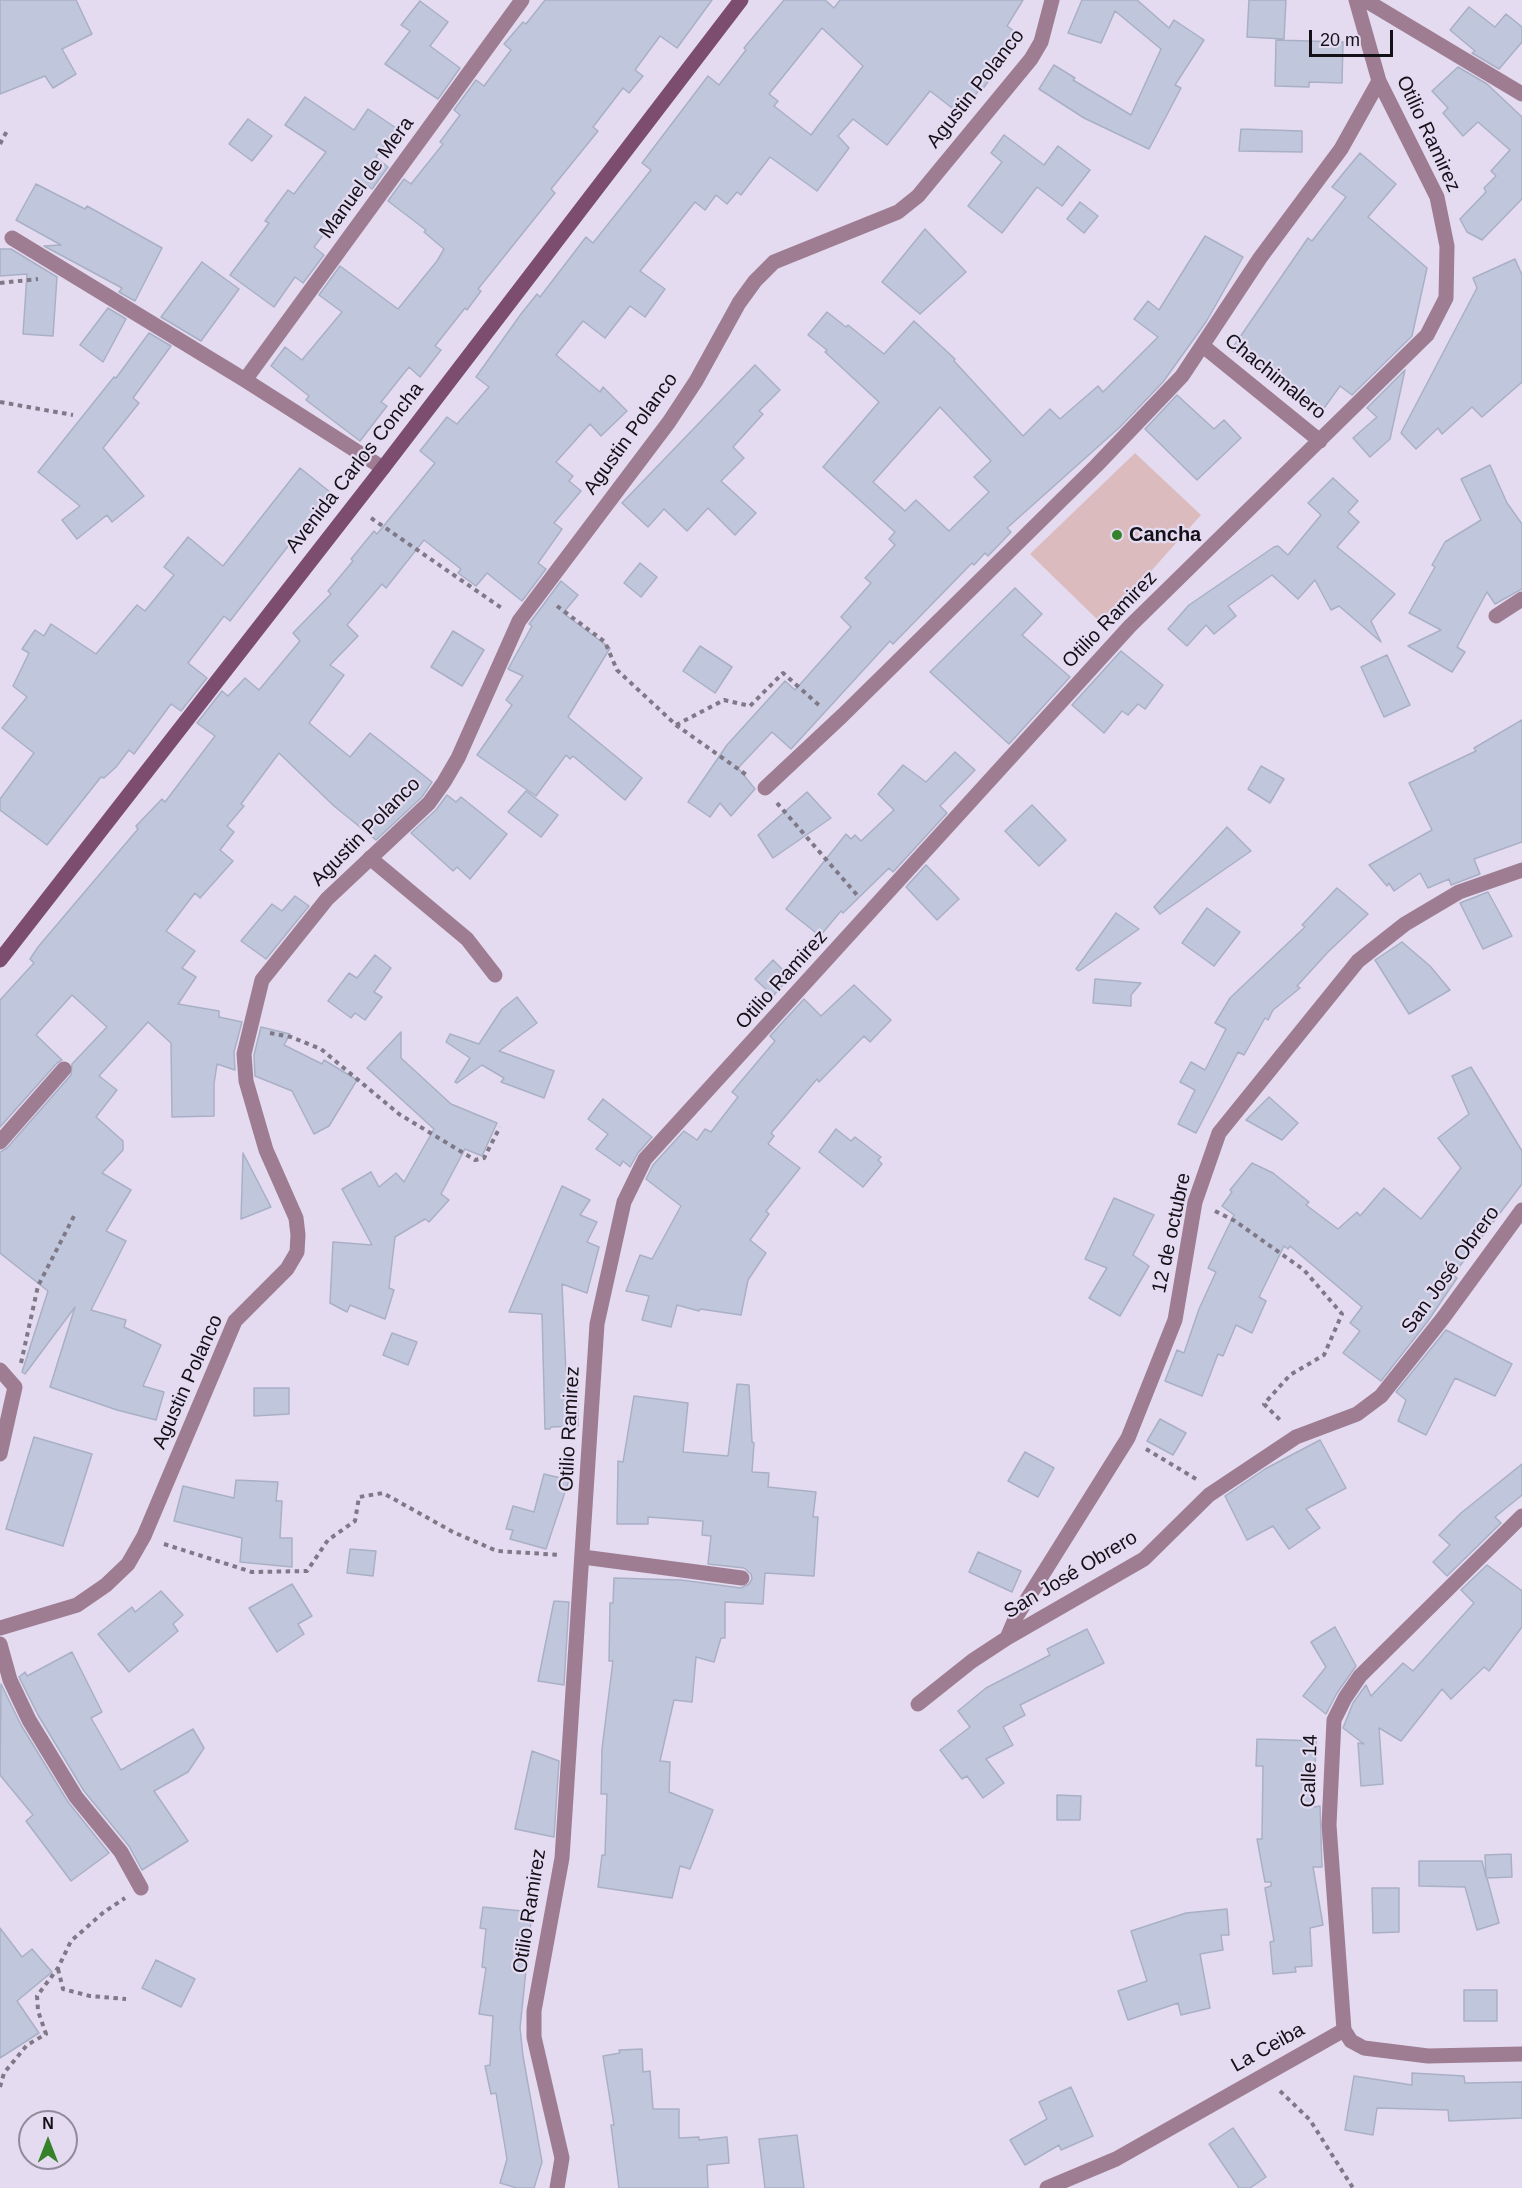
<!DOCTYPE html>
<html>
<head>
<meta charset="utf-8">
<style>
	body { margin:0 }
	#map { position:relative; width:1522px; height:2188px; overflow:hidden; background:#e4dbf1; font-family:Helvetica,sans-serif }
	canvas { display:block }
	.north { position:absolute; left:18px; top:2110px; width:60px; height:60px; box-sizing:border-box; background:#e4dbf1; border:2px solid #918a9a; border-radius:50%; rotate:0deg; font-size:16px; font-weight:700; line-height:24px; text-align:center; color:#141018 }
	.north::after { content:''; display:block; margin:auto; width:21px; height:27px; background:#36822a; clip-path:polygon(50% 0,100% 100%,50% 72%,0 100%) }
	.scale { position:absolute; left:1309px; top:30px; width:84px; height:27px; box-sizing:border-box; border:3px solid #141018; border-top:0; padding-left:8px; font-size:18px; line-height:21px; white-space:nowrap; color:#141018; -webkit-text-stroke:4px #e4dbf1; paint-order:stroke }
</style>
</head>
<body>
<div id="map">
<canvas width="1522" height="2188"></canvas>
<div class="north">N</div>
<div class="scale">20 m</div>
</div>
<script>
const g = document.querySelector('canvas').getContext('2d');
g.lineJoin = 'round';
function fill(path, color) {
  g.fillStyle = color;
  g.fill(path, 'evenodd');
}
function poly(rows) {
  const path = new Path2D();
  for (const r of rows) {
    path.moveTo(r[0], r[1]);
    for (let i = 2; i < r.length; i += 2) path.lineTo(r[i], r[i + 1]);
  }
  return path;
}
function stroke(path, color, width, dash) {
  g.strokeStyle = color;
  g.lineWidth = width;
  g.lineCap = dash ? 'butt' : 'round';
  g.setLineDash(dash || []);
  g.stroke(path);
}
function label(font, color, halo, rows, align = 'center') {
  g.font = font + ' Helvetica,sans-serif';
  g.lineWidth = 4.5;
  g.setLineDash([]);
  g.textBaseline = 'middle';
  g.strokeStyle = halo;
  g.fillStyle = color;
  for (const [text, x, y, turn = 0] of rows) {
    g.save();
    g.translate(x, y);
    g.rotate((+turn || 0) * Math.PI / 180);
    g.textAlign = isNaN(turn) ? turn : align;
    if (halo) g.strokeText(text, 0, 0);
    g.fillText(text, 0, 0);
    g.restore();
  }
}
const green = poly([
	[1135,453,1201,515,1103,625,1030,554]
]);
const building = poly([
	[0,0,76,0,92,34,62,49,76,74,53,88,45,76,0,94,0,0],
	[545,0,712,0,677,48,660,36,635,70,643,76,629,93,623,88,593,127,598,131,551,189,555,193,478,289,481,291,467,310,465,308,435,346,441,350,420,377,409,367,381,402,387,406,360,441,306,400,309,396,271,366,285,347,302,360,342,312,319,295,340,266,398,309,437,261,444,249,424,232,426,230,388,201,404,179,411,184,443,144,440,142,460,115,454,110,476,80,484,86,511,50,504,44,523,22,526,24,545,0],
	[784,0,825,0,834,8,840,0,1023,0,1007,26,1021,36,982,90,980,89,960,114,930,91,887,145,853,119,838,136,849,148,817,191,770,157,741,195,737,192,727,204,716,195,705,210,695,202,640,271,665,289,645,317,630,306,605,338,583,321,556,355,600,392,603,387,627,411,601,436,590,424,556,462,573,476,569,481,581,491,554,523,562,529,538,563,546,569,522,601,487,573,476,586,458,573,461,569,424,540,386,588,382,584,347,625,358,636,330,665,344,675,309,723,350,757,370,733,432,782,422,797,376,840,334,806,279,753,241,804,244,806,227,826,234,832,220,850,233,861,200,898,195,893,166,931,195,951,182,968,196,977,178,1004,219,1011,219,1017,242,1022,234,1052,235,1070,217,1064,214,1084,214,1116,172,1117,171,1043,148,1022,99,1076,117,1090,96,1117,123,1141,123,1150,102,1173,131,1190,106,1231,126,1241,91,1310,126,1320,124,1327,161,1345,143,1386,164,1392,156,1420,117,1410,50,1387,75,1307,25,1374,22,1372,48,1291,0,1253,0,1152,7,1148,71,1075,72,1064,107,1027,72,995,36,1035,62,1060,57,1063,0,1127,0,1000,34,963,30,959,38,947,138,829,136,826,162,799,165,802,215,736,197,723,222,691,228,696,245,678,259,690,300,641,293,633,331,594,328,591,353,561,351,559,374,531,377,534,435,463,420,451,447,417,457,424,489,387,476,377,521,314,537,294,540,297,586,237,593,243,651,170,642,163,708,76,719,85,746,50,744,48,784,0],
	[822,28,863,66,811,135,774,106,778,101,769,94,822,28],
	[1082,0,1137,0,1169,28,1174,20,1204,40,1175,85,1181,88,1149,149,1084,118,1039,89,1054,65,1075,78,1073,80,1131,115,1161,49,1115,11,1101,43,1068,33,1082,0],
	[1249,0,1286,0,1284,39,1247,37,1249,0],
	[420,1,448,22,430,46,460,68,438,99,385,64,410,31,401,25,420,1],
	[1469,7,1495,27,1506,14,1522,27,1522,42,1499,69,1472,53,1475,51,1450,30,1469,7],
	[1276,40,1343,42,1342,83,1309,82,1309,87,1275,86,1276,40],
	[1458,67,1487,84,1522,117,1522,199,1482,240,1467,232,1460,219,1486,192,1484,188,1496,176,1491,171,1510,150,1478,122,1463,136,1443,113,1448,108,1432,91,1458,67],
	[305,97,354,130,368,109,396,128,376,157,388,167,372,189,363,183,314,247,324,255,303,283,295,277,274,307,230,275,269,223,265,221,288,190,294,194,326,152,285,125,305,97],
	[248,119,272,136,252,161,229,144,248,119],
	[1241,129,1302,131,1302,152,1239,151,1241,129],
	[1004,135,1044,165,1058,146,1090,170,1062,206,1037,187,1002,233,968,206,1002,162,991,153,1004,135],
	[1360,153,1396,184,1368,217,1427,268,1412,336,1352,395,1340,386,1322,411,1231,350,1308,238,1312,241,1346,197,1332,187,1360,153],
	[36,184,85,209,87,206,162,248,135,301,119,292,122,288,44,246,61,245,16,220,36,184],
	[1080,202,1098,216,1084,233,1067,219,1080,202],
	[925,229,966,272,920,314,882,282,925,229],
	[1205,236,1243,257,1206,322,1163,382,1120,427,1007,528,1011,532,988,556,985,553,974,565,972,563,893,644,890,641,791,749,772,732,738,768,755,789,731,816,720,803,710,817,688,802,727,745,785,681,795,690,851,627,841,617,871,583,865,578,895,545,889,539,895,532,823,467,879,402,825,352,827,350,808,335,827,312,846,327,848,325,884,354,914,321,955,359,954,361,1023,436,1050,409,1060,419,1098,386,1103,392,1158,337,1134,319,1148,301,1159,310,1205,236],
	[940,407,991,461,974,477,989,492,949,531,916,500,905,511,873,482,940,407],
	[0,249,11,249,57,277,53,336,23,334,27,274,0,276,0,249],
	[1515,259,1522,275,1522,382,1482,417,1472,407,1442,434,1438,428,1416,449,1401,433,1477,288,1473,278,1515,259],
	[202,262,239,289,201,341,161,317,202,262],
	[108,308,126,319,103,362,80,345,108,308],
	[149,333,171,346,133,398,139,403,103,448,144,496,112,522,107,515,77,539,62,520,80,506,38,472,114,377,116,378,149,333],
	[755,365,780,390,759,411,763,414,733,447,744,458,721,481,756,513,735,535,708,508,687,531,664,509,648,527,622,503,755,365],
	[1405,370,1390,439,1370,457,1353,438,1377,417,1367,408,1405,370],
	[1177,395,1214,429,1224,420,1241,438,1197,480,1145,429,1177,395],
	[1490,465,1507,503,1522,524,1522,589,1495,604,1487,592,1457,647,1465,652,1452,672,1408,646,1441,630,1409,613,1435,567,1432,565,1445,542,1481,520,1461,479,1490,465],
	[300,468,330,492,230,621,224,616,188,663,207,678,181,711,171,704,134,754,129,750,116,767,104,778,101,777,47,845,0,810,0,799,34,753,2,728,27,697,13,686,29,653,22,649,35,630,44,636,51,624,96,654,137,605,145,611,174,575,164,567,188,537,223,566,300,468],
	[1333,478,1358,501,1348,512,1359,522,1337,547,1395,594,1371,621,1381,642,1339,606,1331,610,1315,580,1298,599,1272,575,1228,606,1236,616,1214,634,1206,625,1187,646,1168,629,1189,605,1274,547,1278,546,1288,555,1321,515,1308,503,1333,478],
	[640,563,657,577,641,597,624,583,640,563],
	[561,581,578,595,563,613,610,648,568,717,642,778,625,800,573,756,570,759,566,755,536,796,477,755,512,705,506,700,523,676,508,669,532,626,529,624,561,581],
	[1015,588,1042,614,1022,635,1070,677,1009,744,930,672,1015,588],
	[453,631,484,650,462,686,431,667,453,631],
	[700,646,732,667,715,693,683,671,700,646],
	[1121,651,1163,685,1145,709,1138,704,1128,715,1122,711,1104,733,1072,705,1121,651],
	[1387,655,1410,705,1384,717,1361,667,1387,655],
	[1522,720,1522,842,1474,859,1480,874,1451,885,1449,879,1428,888,1420,873,1394,891,1389,883,1387,886,1369,865,1432,830,1409,783,1476,751,1474,748,1522,720],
	[955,752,975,770,940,806,947,813,893,872,889,868,843,913,841,911,820,936,786,909,846,834,851,839,855,835,861,841,894,810,878,794,903,765,926,782,955,752],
	[1261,766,1284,779,1270,803,1248,789,1261,766],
	[526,791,558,815,541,837,508,812,526,791],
	[807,792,831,818,773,858,758,835,807,792],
	[447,795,456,802,461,797,507,834,470,879,457,867,453,871,411,833,436,810,447,795],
	[1032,805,1066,840,1039,866,1005,831,1032,805],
	[1227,827,1251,851,1160,914,1154,907,1227,827],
	[926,865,959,899,937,920,906,887,926,865],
	[1337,888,1368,914,1328,952,1297,986,1300,988,1273,1010,1268,1020,1265,1018,1244,1055,1238,1052,1196,1133,1178,1124,1195,1090,1180,1082,1191,1062,1205,1070,1226,1029,1215,1023,1230,998,1305,927,1302,925,1337,888],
	[1488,892,1512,936,1483,949,1460,903,1488,892],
	[295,896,309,906,266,959,241,941,272,904,282,911,295,896],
	[1207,908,1240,932,1214,966,1182,943,1207,908],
	[1116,913,1139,929,1079,971,1076,969,1116,913],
	[1402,942,1430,966,1450,990,1409,1014,1375,960,1402,942],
	[375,955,391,968,374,992,382,997,365,1020,355,1013,351,1018,328,1001,349,973,357,978,375,955],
	[773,960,790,977,773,996,755,979,773,960],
	[1095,979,1141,983,1131,995,1131,1006,1093,1003,1095,979],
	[854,985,891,1020,870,1042,864,1036,819,1082,817,1079,771,1133,774,1136,768,1144,800,1168,766,1211,769,1214,750,1240,766,1253,748,1280,741,1315,700,1309,699,1311,677,1305,671,1327,642,1320,649,1296,626,1291,640,1255,652,1259,681,1206,646,1179,653,1165,684,1131,697,1140,705,1129,711,1132,738,1097,732,1092,775,1041,770,1036,804,999,821,1016,854,985],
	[517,997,537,1023,499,1051,554,1071,544,1098,501,1082,504,1078,482,1065,457,1083,455,1082,470,1058,446,1042,450,1034,479,1044,502,1009,517,997],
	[261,1027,290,1034,284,1045,322,1064,324,1060,357,1080,329,1126,314,1134,292,1091,255,1076,254,1055,261,1027],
	[401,1032,401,1058,451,1104,497,1123,482,1156,465,1149,441,1194,449,1200,429,1222,425,1219,395,1237,389,1288,394,1290,385,1319,350,1305,347,1312,330,1303,333,1242,372,1245,342,1189,371,1172,379,1187,396,1173,404,1182,434,1129,367,1068,401,1032],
	[1471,1067,1522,1151,1522,1184,1453,1275,1457,1278,1428,1321,1381,1381,1343,1353,1360,1331,1350,1323,1362,1307,1290,1246,1288,1249,1284,1246,1259,1297,1266,1301,1252,1333,1236,1325,1223,1356,1218,1354,1202,1396,1165,1381,1177,1350,1184,1353,1199,1309,1216,1272,1208,1268,1234,1215,1222,1206,1232,1192,1230,1190,1252,1163,1273,1173,1309,1202,1306,1205,1338,1229,1357,1212,1360,1216,1384,1188,1421,1219,1461,1168,1438,1138,1469,1114,1452,1076,1471,1067],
	[1269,1097,1298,1123,1282,1140,1246,1120,1269,1097],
	[603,1099,652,1137,638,1153,630,1167,623,1161,620,1166,596,1149,608,1134,588,1119,603,1099],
	[836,1129,851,1141,855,1137,881,1157,878,1160,882,1164,863,1187,819,1152,836,1129],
	[243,1153,271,1207,241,1219,243,1153],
	[562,1186,590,1200,580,1215,597,1222,587,1242,599,1247,587,1293,562,1284,566,1373,578,1377,578,1426,551,1427,550,1429,545,1429,542,1314,509,1312,562,1186],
	[1114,1198,1154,1215,1133,1255,1149,1266,1120,1316,1089,1298,1107,1268,1085,1259,1114,1198],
	[1446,1330,1512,1364,1495,1396,1455,1378,1426,1435,1398,1421,1406,1400,1396,1392,1446,1330],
	[392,1333,417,1342,408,1365,383,1355,392,1333],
	[737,1384,749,1385,752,1442,754,1443,752,1472,769,1473,768,1487,816,1492,813,1517,818,1517,814,1576,765,1573,763,1604,725,1602,725,1638,721,1638,714,1662,696,1657,692,1702,674,1700,660,1761,670,1762,669,1792,713,1810,690,1869,680,1866,672,1898,598,1887,602,1855,605,1855,607,1794,601,1794,602,1749,613,1661,609,1661,610,1603,613,1603,614,1578,681,1580,741,1588,749,1584,752,1579,751,1574,744,1568,708,1564,711,1536,702,1535,703,1521,648,1517,648,1524,617,1524,618,1461,623,1462,634,1396,688,1403,683,1452,728,1456,737,1384],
	[254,1388,289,1388,289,1414,254,1416,254,1388],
	[1160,1419,1186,1433,1173,1455,1147,1441,1160,1419],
	[34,1437,92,1454,63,1546,6,1529,34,1437],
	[1320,1440,1346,1488,1306,1509,1320,1528,1289,1549,1273,1526,1247,1540,1225,1496,1265,1469,1320,1440],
	[1025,1452,1054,1468,1038,1497,1008,1481,1025,1452],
	[1522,1464,1522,1495,1495,1517,1501,1523,1447,1576,1433,1562,1450,1545,1439,1535,1461,1513,1522,1464],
	[544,1474,569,1480,546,1549,510,1539,513,1530,506,1529,513,1506,534,1512,544,1474],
	[236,1480,278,1482,276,1501,282,1501,280,1538,292,1538,292,1567,240,1562,242,1538,174,1521,183,1486,234,1498,236,1480],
	[350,1549,376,1551,373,1576,347,1573,350,1549],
	[978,1552,1021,1571,1012,1592,969,1572,978,1552],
	[1487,1565,1522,1591,1522,1627,1489,1671,1484,1667,1451,1699,1442,1689,1401,1741,1379,1728,1383,1784,1361,1786,1358,1743,1364,1744,1343,1728,1353,1703,1366,1685,1371,1696,1403,1663,1413,1671,1474,1603,1461,1590,1487,1565],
	[292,1584,312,1616,298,1624,304,1634,277,1652,249,1608,292,1584],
	[161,1591,183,1615,173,1624,178,1631,129,1672,98,1634,132,1607,135,1612,161,1591],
	[554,1601,569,1602,564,1685,538,1681,554,1601],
	[1335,1627,1356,1666,1337,1693,1326,1714,1303,1696,1326,1667,1311,1642,1335,1627],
	[1087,1629,1104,1663,1020,1705,1025,1715,1003,1727,1013,1745,986,1759,1004,1783,983,1798,967,1776,962,1779,940,1750,970,1727,958,1711,986,1688,1050,1655,1047,1649,1087,1629],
	[72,1652,102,1712,91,1718,121,1770,193,1729,204,1748,188,1772,154,1791,188,1841,142,1870,129,1846,84,1791,38,1715,19,1677,25,1672,27,1676,72,1652],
	[1,1684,21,1725,68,1802,109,1853,71,1881,26,1821,33,1815,0,1775,1,1684],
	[1257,1739,1316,1741,1314,1807,1320,1806,1322,1867,1313,1867,1323,1925,1310,1928,1312,1966,1295,1967,1296,1972,1273,1974,1270,1942,1274,1941,1265,1888,1271,1886,1271,1882,1265,1882,1257,1839,1262,1839,1263,1766,1256,1766,1257,1739],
	[532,1751,559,1761,554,1837,515,1829,532,1751],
	[1057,1795,1081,1796,1080,1820,1057,1820,1057,1795],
	[1511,1854,1512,1877,1487,1878,1499,1923,1477,1930,1465,1887,1419,1886,1419,1861,1482,1861,1486,1877,1485,1855,1511,1854],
	[1372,1888,1399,1888,1399,1932,1373,1933,1372,1888],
	[483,1907,532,1912,520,2028,523,2056,542,2162,534,2188,517,2188,500,2183,507,2159,496,2093,491,2094,485,2066,490,2065,493,2016,479,2014,486,1968,482,1967,486,1929,480,1928,483,1907],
	[1227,1909,1229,1935,1221,1935,1223,1950,1200,1954,1210,2008,1181,2015,1178,2003,1128,2020,1118,1991,1147,1981,1131,1931,1186,1913,1227,1909],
	[0,1928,22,1957,32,1949,52,1972,17,2001,39,2033,0,2058,0,1928],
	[156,1960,195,1979,181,2007,142,1988,156,1960],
	[1464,1990,1497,1990,1497,2021,1464,2021,1464,1990],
	[642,2049,643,2072,650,2071,653,2109,679,2109,679,2138,699,2137,699,2140,727,2137,729,2163,707,2165,708,2188,619,2188,611,2125,614,2125,603,2056,620,2053,619,2050,642,2049],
	[1412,2073,1464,2076,1465,2083,1522,2082,1522,2118,1449,2121,1448,2110,1377,2108,1373,2135,1345,2130,1354,2076,1412,2085,1412,2073],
	[1071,2087,1093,2136,1061,2150,1059,2145,1025,2165,1010,2140,1047,2119,1039,2102,1071,2087],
	[1233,2128,1266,2177,1250,2188,1239,2188,1209,2144,1233,2128],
	[797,2135,804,2188,765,2188,759,2139,797,2135]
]);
const path = poly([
	[0,144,8,129],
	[0,283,38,279],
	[0,402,73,415],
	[371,518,503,609],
	[557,606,605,642,617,670,676,725,748,776],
	[676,725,724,700,750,706,783,673,822,708],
	[777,803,857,895],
	[270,1033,291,1037,321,1049,399,1114,475,1160,484,1158,500,1127],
	[1215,1211,1235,1221,1304,1270,1342,1314,1324,1355,1290,1375,1264,1404,1281,1421],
	[21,1363,38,1286,75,1214],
	[1146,1449,1196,1479],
	[164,1544,252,1572,307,1571,328,1540,355,1521,359,1497,383,1493,453,1532,497,1551,561,1555],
	[58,1969,63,1989,90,1996,126,1999],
	[0,2087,4,2073,27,2045,46,2034,38,2011,37,1996,58,1968,71,1941,104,1912,125,1898],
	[1280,2091,1310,2120,1353,2188]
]);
const lane = poly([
	[370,858,467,939,495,975],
	[583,1557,742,1578]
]);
const street = poly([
	[1365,0,1522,94],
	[12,238,245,380,383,468],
	[1203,346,1320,441],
	[245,380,522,0],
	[1496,616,1522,599],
	[765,788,843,715,1096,466,1182,376,1260,258,1341,149,1379,81],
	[0,1142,64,1069],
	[0,1370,15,1387,0,1454],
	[1522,1516,1360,1676,1345,1698,1334,1720,1329,1825,1344,2030,1351,2041,1364,2048,1428,2056,1522,2054],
	[0,1628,77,1605,106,1585,128,1564,144,1536,235,1321,287,1269,297,1252,298,1235,296,1218,266,1150,246,1081,244,1054,262,980,327,899,429,803,444,782,458,758,519,621,669,422,696,381,739,303,755,281,774,262,898,212,918,196,1031,59,1041,42,1052,0],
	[1007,1638,1016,1617,1128,1438,1175,1320,1195,1202,1219,1133,1358,961,1405,924,1459,892,1522,870],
	[0,1644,10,1680,29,1720,76,1797,121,1852,141,1888],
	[918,1704,972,1661,1007,1638,1144,1559,1209,1495,1296,1437,1357,1414,1381,1396,1443,1318,1522,1210],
	[557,2188,562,2158,534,2037,534,2011,562,1858,597,1324,624,1202,645,1159,1130,626,1427,335,1446,298,1447,246,1437,197,1379,81,1356,0],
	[1047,2188,1116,2159,1344,2030]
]);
const secondary = poly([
	[0,960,383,468,741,0]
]);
const markers = [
	[1117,535,6,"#36822a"]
];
const streetNames = [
	["Agustin Polanco",976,89,-52],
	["Otilio Ramirez",1428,134,65],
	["Manuel de Mera",367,178,-54],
	["Chachimalero",1275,377,39],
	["Agustin Polanco",631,434,-54],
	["Avenida Carlos Concha",355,468,-52],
	["Otilio Ramirez",1110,620,-46],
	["Agustin Polanco",366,832,-45],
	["Otilio Ramirez",782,980,-48],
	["12 de octubre",1172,1233,-78],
	["San José Obrero",1451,1270,-54],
	["Agustin Polanco",188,1382,-66],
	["Otilio Ramirez",570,1429,-87],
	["San José Obrero",1071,1575,-31],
	["Calle 14",1310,1771,-88],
	["Otilio Ramirez",530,1911,-81],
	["La Ceiba",1268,2048,-29]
];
const poiNames = [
	["Cancha",1129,535]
];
fill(green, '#dcbbbf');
fill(building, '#c0c7dd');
stroke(building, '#a9b0c6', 1.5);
stroke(path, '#7e7887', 4, [4.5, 4.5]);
stroke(lane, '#9e7d93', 15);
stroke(street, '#9e7d93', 15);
stroke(secondary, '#7c4d6f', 15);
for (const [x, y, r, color] of markers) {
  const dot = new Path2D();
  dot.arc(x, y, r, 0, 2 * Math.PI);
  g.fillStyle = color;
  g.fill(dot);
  stroke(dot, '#e4dbf1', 2);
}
label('20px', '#141018', '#e4dbf1', streetNames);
label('bold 20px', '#141018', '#e4dbf1', poiNames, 'left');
</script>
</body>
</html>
